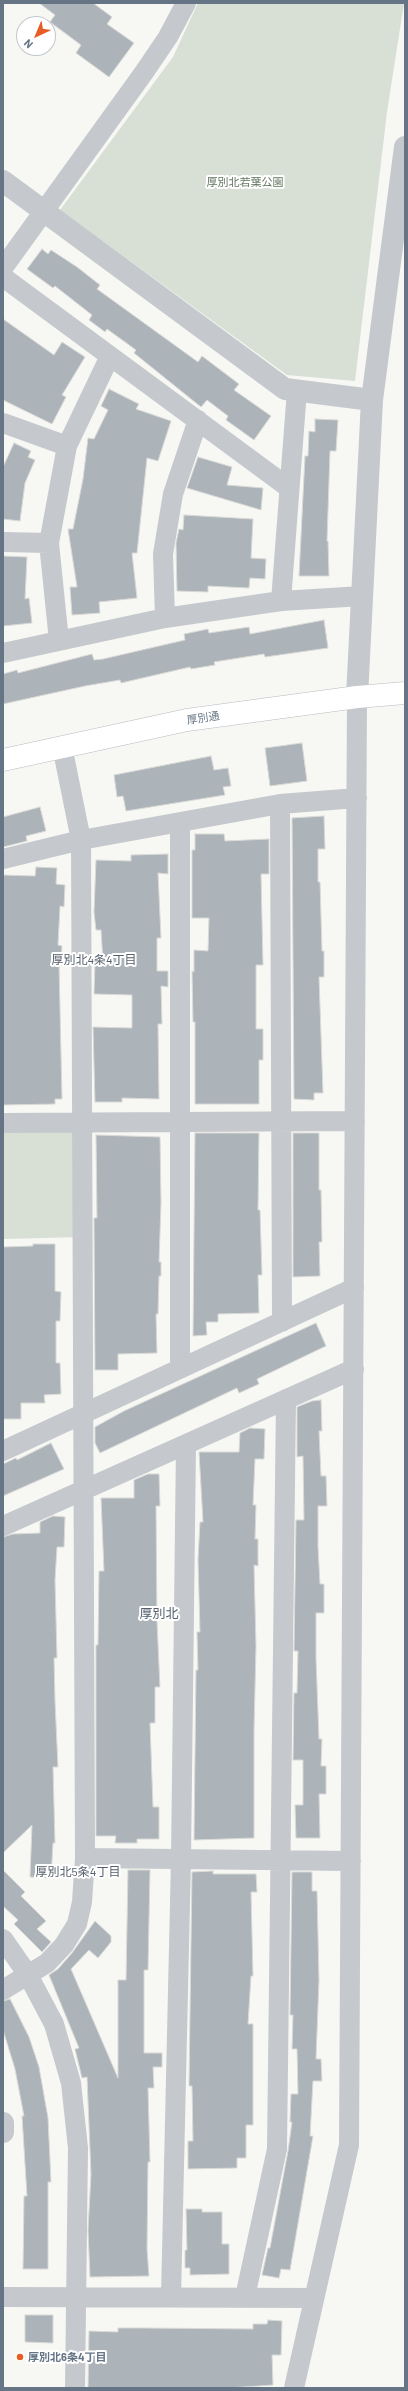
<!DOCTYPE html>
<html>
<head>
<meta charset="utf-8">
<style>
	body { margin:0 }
	#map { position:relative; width:408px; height:2391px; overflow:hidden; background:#f7f7f4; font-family:Barlow,sans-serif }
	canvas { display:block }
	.frame { position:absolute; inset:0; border:4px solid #667586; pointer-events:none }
	.north { position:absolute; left:16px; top:16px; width:40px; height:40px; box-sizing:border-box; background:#fff; border:1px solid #c2c8cf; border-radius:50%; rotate:224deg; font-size:11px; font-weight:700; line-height:16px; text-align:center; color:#667586 }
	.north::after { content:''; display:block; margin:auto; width:14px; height:18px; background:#e65e25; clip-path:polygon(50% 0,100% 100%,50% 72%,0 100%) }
</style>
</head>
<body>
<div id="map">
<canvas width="408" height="2391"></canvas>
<div class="frame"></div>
<div class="north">N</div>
</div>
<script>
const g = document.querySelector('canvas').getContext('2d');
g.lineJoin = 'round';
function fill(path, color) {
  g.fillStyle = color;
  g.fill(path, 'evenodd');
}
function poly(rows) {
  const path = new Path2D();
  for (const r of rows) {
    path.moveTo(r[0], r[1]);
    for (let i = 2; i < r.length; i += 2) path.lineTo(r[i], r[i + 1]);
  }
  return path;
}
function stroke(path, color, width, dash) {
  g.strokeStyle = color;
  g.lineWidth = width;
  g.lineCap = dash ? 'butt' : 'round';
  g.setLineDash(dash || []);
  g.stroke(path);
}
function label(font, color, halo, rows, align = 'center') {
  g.font = font + ' Barlow,"Noto Sans JP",sans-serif';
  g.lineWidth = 4;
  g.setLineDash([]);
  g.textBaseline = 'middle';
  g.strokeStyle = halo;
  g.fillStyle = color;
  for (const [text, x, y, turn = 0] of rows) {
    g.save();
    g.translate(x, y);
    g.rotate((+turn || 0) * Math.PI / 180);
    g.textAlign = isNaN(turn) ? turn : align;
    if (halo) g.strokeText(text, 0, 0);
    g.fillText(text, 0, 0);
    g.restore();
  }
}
const green = poly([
	[198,3,404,3,387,112,355,381,287,375,60,210,173,57],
	[3,1123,82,1123,82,1237,3,1239]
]);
const building = poly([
	[39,3,93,3,112,17,107,24,134,43,109,77,76,53,81,45,50,22,55,15,39,3],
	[42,249,48,254,51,250,77,267,100,285,97,289,198,362,202,356,239,384,234,390,271,416,254,440,226,420,228,416,207,400,201,407,134,353,136,350,107,329,105,332,89,320,92,315,55,286,53,288,27,269,42,249],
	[3,319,54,355,62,342,85,357,62,395,66,397,52,424,3,400,3,319],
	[109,389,139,404,136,409,171,421,158,461,147,458,137,553,132,553,137,598,99,602,100,613,72,615,70,587,77,587,68,529,73,529,83,479,88,438,94,439,108,410,101,406,109,389],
	[315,419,338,420,336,451,330,451,327,541,328,541,329,576,299,576,305,456,308,456,309,431,315,432,315,419],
	[14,443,31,451,28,457,35,460,25,483,20,521,3,519,3,467,14,443],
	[198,457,232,467,227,485,263,488,261,510,187,488,198,457],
	[184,515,253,519,251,558,266,559,265,579,250,578,249,588,208,586,208,592,177,591,176,543,179,529,183,530,184,515],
	[3,556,27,557,25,599,29,598,32,623,3,626,3,556],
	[324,620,328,648,265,657,264,654,214,662,215,665,191,669,190,667,121,683,120,680,85,686,3,704,3,674,17,670,18,673,92,654,94,660,103,659,185,640,184,634,208,629,209,633,249,627,250,634,324,620],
	[302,743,307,781,270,786,265,748,302,743],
	[211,756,214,770,228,768,231,786,223,787,225,795,126,811,123,796,117,797,114,775,211,756],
	[40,807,46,831,26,836,27,841,3,847,3,817,40,807],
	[324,816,325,849,318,849,318,882,320,882,322,951,324,951,324,977,319,977,323,1093,314,1093,314,1100,294,1099,292,818,324,816],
	[195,834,224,834,225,841,269,839,269,874,261,874,263,965,256,965,256,1029,263,1029,263,1060,259,1060,259,1104,195,1104,195,1022,193,1022,192,971,194,972,194,950,208,951,209,918,192,918,192,850,195,850,195,834],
	[168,854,168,874,158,873,161,938,157,938,157,971,168,971,168,987,161,986,162,1024,158,1024,159,1099,122,1098,122,1102,95,1102,93,1027,132,1028,132,995,94,994,95,962,103,962,101,930,96,930,94,912,96,860,131,861,131,855,168,854],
	[36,867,57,868,56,884,65,885,64,907,60,906,58,945,62,946,61,963,59,963,62,1099,55,1099,55,1104,3,1105,3,875,35,876,36,867],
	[195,1133,259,1133,258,1210,260,1210,262,1275,258,1275,259,1313,218,1314,218,1322,206,1322,207,1335,193,1336,195,1133],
	[293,1133,319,1133,319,1190,321,1190,322,1242,319,1242,320,1276,293,1277,293,1133],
	[96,1135,160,1137,161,1203,159,1262,161,1262,161,1276,159,1276,158,1314,156,1314,157,1353,118,1354,118,1370,95,1370,94,1218,97,1218,96,1135],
	[33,1244,55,1244,55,1291,61,1292,60,1321,56,1321,56,1363,60,1363,61,1394,44,1395,45,1403,21,1403,21,1419,3,1419,3,1247,33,1246,33,1244],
	[316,1323,326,1346,257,1379,259,1384,239,1393,237,1388,100,1453,95,1443,95,1427,124,1411,316,1323],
	[321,1400,322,1431,319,1431,321,1476,326,1476,327,1506,318,1506,318,1547,320,1584,324,1584,324,1613,316,1613,316,1658,319,1739,322,1739,321,1766,326,1766,326,1794,319,1794,320,1838,296,1838,295,1805,303,1805,303,1760,293,1760,294,1693,297,1693,298,1651,294,1651,296,1520,304,1520,303,1456,297,1457,297,1407,312,1401,321,1400],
	[250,1428,265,1429,264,1459,255,1459,253,1505,256,1505,255,1539,258,1539,258,1566,254,1565,256,1646,254,1731,254,1838,194,1840,196,1670,198,1670,197,1632,200,1632,198,1560,200,1522,203,1522,199,1452,239,1452,240,1433,250,1428],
	[51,1443,64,1469,3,1496,3,1464,16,1458,17,1460,51,1443],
	[148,1474,159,1474,160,1506,156,1506,157,1622,160,1687,155,1687,155,1723,150,1723,153,1807,159,1807,159,1839,137,1839,137,1843,115,1843,116,1836,96,1836,96,1645,98,1645,99,1571,104,1571,101,1498,134,1498,134,1480,148,1474],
	[53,1516,65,1517,64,1547,57,1547,55,1580,57,1658,54,1658,55,1701,58,1767,53,1767,55,1843,53,1843,51,1878,30,1877,32,1825,3,1853,3,1537,13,1534,40,1533,40,1522,53,1516],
	[3,1870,25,1892,21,1896,46,1921,37,1929,51,1942,42,1952,14,1924,18,1920,3,1906,3,1870],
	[128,1870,150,1870,148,1970,144,1970,144,2053,162,2053,162,2067,153,2067,154,2088,148,2088,150,2162,148,2162,147,2249,149,2276,90,2277,88,2230,91,2174,87,2077,82,2078,75,2049,79,2048,49,1975,58,1969,72,1953,95,1921,111,1936,111,1942,98,1958,89,1950,71,1969,118,2078,118,1980,126,1980,128,1870],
	[213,1871,213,1874,256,1874,257,1892,251,1892,253,1976,251,1976,248,2024,253,2024,253,2125,246,2125,246,2158,237,2158,237,2168,188,2169,188,2141,193,2141,192,2086,189,2086,192,1872,213,1871],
	[292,1872,312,1872,312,1891,317,1891,319,1980,316,2059,321,2059,322,2081,313,2081,310,2136,313,2136,290,2270,281,2269,279,2278,262,2275,268,2248,270,2248,288,2151,292,2122,290,2122,291,2094,298,2094,297,2049,292,2049,293,2015,290,2015,292,1872],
	[10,1999,29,2037,39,2067,48,2118,51,2182,48,2182,48,2269,23,2269,24,2196,27,2196,22,2116,24,2116,15,2069,3,2030,3,2001,10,1999],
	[186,2209,202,2209,202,2212,222,2212,222,2244,229,2244,229,2274,190,2275,190,2268,185,2268,185,2250,187,2250,186,2209],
	[25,2315,53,2315,53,2343,25,2342,25,2315],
	[268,2320,282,2321,281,2355,272,2355,273,2385,228,2388,88,2388,89,2331,118,2332,118,2328,142,2328,253,2329,253,2324,267,2324,268,2320]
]);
const minor = poly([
	[3,268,145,71,168,37,186,3],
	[3,277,289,488],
	[3,423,67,446],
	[3,542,49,543],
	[281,601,297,390],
	[165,618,163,554,173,494,198,420],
	[59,641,49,543,67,446,110,356],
	[3,653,165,618,281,601,362,596],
	[280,804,282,1322],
	[180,822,180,1369],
	[3,859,81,840,280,804,357,798],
	[3,1123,355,1121],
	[3,1451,354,1288],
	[3,1526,354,1369],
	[85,1858,351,1861],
	[3,1939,28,1975,54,2024,71,2083,78,2148,75,2388],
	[3,1990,47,1963,64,1945,77,1924,82,1902,85,1858,81,840,62,746],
	[3,2297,314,2298],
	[171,2297,181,1859,186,1444],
	[245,2297,277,2149,286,1399],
	[294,2388,349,2145,357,697]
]);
const tertiary = poly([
	[3,181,285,389,372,400],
	[357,697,372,400,405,147],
	[3,2123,3,2132]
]);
const secondary = poly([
	[3,760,187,720,357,697,405,693]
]);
const markers = [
	[20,2357,4,"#e65e25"]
];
const parkNames = [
	["厚別北若葉公園",245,182]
];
const streetNames = [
	["厚別通",203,718,-8]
];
const poiNames = [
	["厚別北6条4丁目",28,2357]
];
const neighbourhoodNames = [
	["厚別北4条4丁目",94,960],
	["厚別北5条4丁目",78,1872]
];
const quarterNames = [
	["厚別北",159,1614]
];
fill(green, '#d8dfd5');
fill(building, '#acb3b9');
stroke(building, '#d9d9d6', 1);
stroke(secondary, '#b7bcc1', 23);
stroke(minor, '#c5c8cc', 20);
stroke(tertiary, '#c5c8cc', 22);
stroke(secondary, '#fff', 22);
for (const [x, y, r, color] of markers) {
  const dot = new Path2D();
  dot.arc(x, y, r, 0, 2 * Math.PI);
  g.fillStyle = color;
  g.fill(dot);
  stroke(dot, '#fff', 1.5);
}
label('11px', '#647861', '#fff', parkNames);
label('11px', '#667586', '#fff', streetNames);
label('bold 11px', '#667586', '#fff', poiNames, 'left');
label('12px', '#545f6b', '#fff', neighbourhoodNames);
label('13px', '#545f6b', '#fff', quarterNames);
</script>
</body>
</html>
